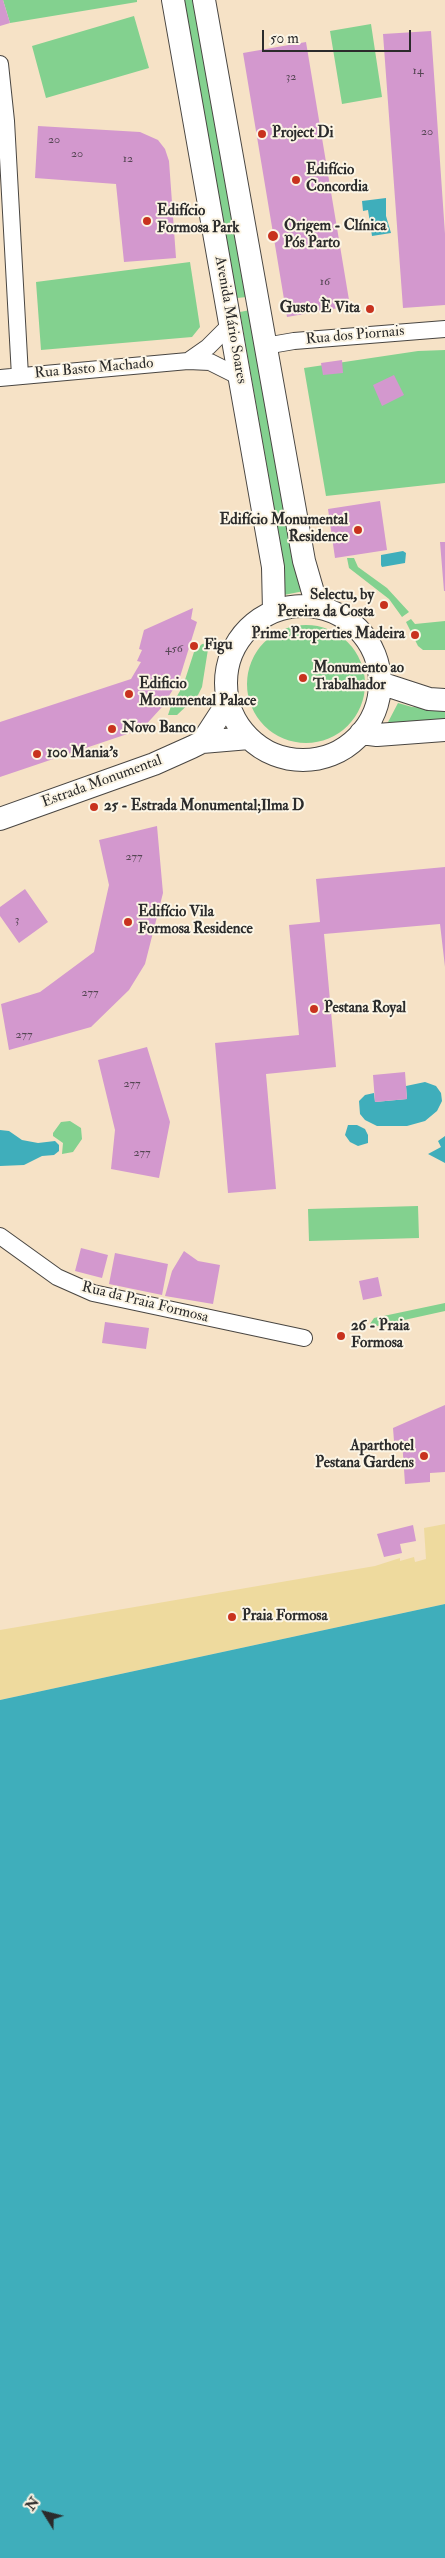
<!DOCTYPE html>
<html>
<head>
<meta charset="utf-8">
<style>
	body { margin:0 }
	#map { position:relative; width:445px; height:2558px; overflow:hidden; background:#f6e2c6; font-family:"IM FELL Double Pica",serif }
	canvas { display:block }
	.north { position:absolute; left:20px; top:2488px; width:50px; height:50px; -webkit-text-stroke:4px #fcf5e5; paint-order:stroke; rotate:306deg; font-size:14px; font-weight:700; line-height:20px; text-align:center; color:#2b2b2b }
	.north::after { content:''; display:block; margin:auto; width:18px; height:22px; background:#2b2b2b; clip-path:polygon(50% 0,100% 100%,50% 72%,0 100%) }
	.scale { position:absolute; left:262px; top:30px; width:149px; height:22px; box-sizing:border-box; border:2px solid #2b2b2b; border-top:0; padding-left:6px; font-size:15px; line-height:18px; white-space:nowrap; color:#2b2b2b; -webkit-text-stroke:4px #fcf5e5; paint-order:stroke }
</style>
</head>
<body>
<div id="map">
<canvas width="445" height="2558"></canvas>
<div class="north">N</div>
<div class="scale">50 m</div>
</div>
<script>
const g = document.querySelector('canvas').getContext('2d');
g.lineJoin = 'round';
function fill(path, color) {
  g.fillStyle = color;
  g.fill(path, 'evenodd');
}
function poly(rows) {
  const path = new Path2D();
  for (const r of rows) {
    if (r.length === 3) {
      path.moveTo(r[0] + r[2], r[1]);
      path.arc(r[0], r[1], r[2], 0, 2 * Math.PI);
      continue;
    }
    path.moveTo(r[0], r[1]);
    for (let i = 2; i < r.length; i += 2) path.lineTo(r[i], r[i + 1]);
  }
  return path;
}
function stroke(path, color, width, dash) {
  g.strokeStyle = color;
  g.lineWidth = width;
  g.lineCap = dash ? 'butt' : 'round';
  g.setLineDash(dash || []);
  g.stroke(path);
}
function label(font, color, halo, rows, align = 'center') {
  g.font = font + ' "IM FELL Double Pica",serif';
  g.lineWidth = 4;
  g.setLineDash([]);
  g.textBaseline = 'middle';
  g.strokeStyle = halo;
  g.fillStyle = color;
  for (const [text, x, y, turn = 0] of rows) {
    g.save();
    g.translate(x, y);
    g.rotate((+turn || 0) * Math.PI / 180);
    g.textAlign = isNaN(turn) ? turn : align;
    if (halo) g.strokeText(text, 0, 0);
    g.fillText(text, 0, 0);
    g.restore();
  }
}
const green = poly([
	[3,0,137,0,137,2,10,23],
	[184,0,194,0,247,297,237,298],
	[134,16,149,68,46,98,32,46],
	[371,24,382,97,342,104,330,31],
	[190,262,200,327,192,337,41,350,36,282],
	[250,310,304,591,284,595,285,570,240,312],
	[445,350,445,483,326,496,304,368,418,351],
	[347,558,354,558,358,567,387,588,409,612,402,617,389,599,349,568],
	[411,619,415,624,445,621,445,650,423,650,418,646,406,622],
	[306,684,59],
	[209,643,202,687,198,695,177,715,168,715,171,706,183,686,194,652,202,644],
	[398,703,412,707,445,709,445,721,386,726],
	[70,1121,81,1128,82,1139,73,1152,62,1154,63,1143,53,1136,53,1133,61,1122],
	[418,1206,419,1238,309,1241,308,1209],
	[445,1303,445,1311,377,1326,370,1324,374,1318]
]);
const sand = poly([
	[445,1524,445,1604,0,1700,0,1630,375,1566,400,1558,400,1561,414,1557,415,1562,426,1559,424,1528]
]);
const water = poly([
	[386,198,386,216,391,233,372,236,368,210,363,211,362,201],
	[403,551,406,553,405,563,382,567,381,565,381,555],
	[425,1082,436,1086,441,1093,442,1101,437,1111,425,1121,407,1126,377,1126,365,1120,360,1114,359,1101,365,1095,374,1093,375,1102,407,1099,406,1086],
	[348,1125,357,1125,365,1129,368,1135,368,1143,358,1146,350,1142,345,1135],
	[0,1130,9,1131,22,1140,38,1143,55,1141,59,1145,59,1151,54,1155,42,1156,24,1165,0,1166],
	[445,1136,445,1163,428,1154,441,1147,438,1141],
	[445,1604,445,2558,0,2558,0,1700]
]);
const building = poly([
	[0,0,3,0,10,23,0,26],
	[431,31,445,234,445,305,403,308,383,34],
	[306,42,350,306,287,317,243,53],
	[38,126,140,132,158,140,165,149,169,161,176,258,124,262,116,184,35,178],
	[342,360,343,373,323,375,321,363],
	[394,375,404,395,382,406,373,385],
	[380,501,387,550,335,558,328,509],
	[440,542,445,542,445,591,444,591],
	[193,608,191,619,197,622,179,680,162,707,142,729,0,777,0,722,131,679,141,662,137,661,142,650,139,649,144,630],
	[157,826,163,893,145,964,129,990,91,1027,9,1050,1,1004,40,992,94,952,109,885,99,840],
	[445,867,445,967,440,924,324,934,336,1067,266,1074,276,1189,228,1193,215,1043,299,1035,289,925,320,922,316,879],
	[25,889,48,922,19,943,0,916,0,907],
	[147,1047,170,1122,159,1178,111,1169,115,1130,98,1060],
	[405,1072,407,1099,375,1102,373,1075],
	[81,1248,108,1255,102,1278,75,1271],
	[184,1251,198,1261,220,1265,213,1304,165,1296,172,1271],
	[115,1253,168,1264,162,1295,109,1284],
	[378,1277,382,1296,363,1300,359,1281],
	[105,1322,149,1328,146,1349,102,1343],
	[445,1405,445,1472,430,1473,430,1482,405,1484,402,1440,394,1441,393,1428],
	[413,1525,416,1541,400,1544,402,1553,384,1557,377,1534]
]);
const minor = poly([
	[0,64,6,121,20,376],
	[265,346,294,341,445,329],
	[188,361,208,347,231,324],
	[0,378,188,361,210,362,240,377],
	[0,1236,57,1277,93,1293,304,1338]
]);
const secondary = poly([
	[173,0,273,567,274,611],
	[204,0,304,561,317,606],
	[303,683,77],
	[380,683,429,699,445,700],
	[361,733,377,735,445,730],
	[202,742,249,738],
	[0,819,154,764,192,747,202,742,228,702]
]);
const markers = [
	[262,134,5,"#c8321e"],
	[296,180,5,"#c8321e"],
	[147,221,5,"#c8321e"],
	[273,236,6,"#c8321e"],
	[370,309,5,"#c8321e"],
	[358,530,5,"#c8321e"],
	[384,605,5,"#c8321e"],
	[415,635,5,"#c8321e"],
	[194,646,5,"#c8321e"],
	[303,678,5,"#c8321e"],
	[129,694,5,"#c8321e"],
	[112,729,5,"#c8321e"],
	[37,754,5,"#c8321e"],
	[94,807,5,"#c8321e"],
	[128,922,5,"#c8321e"],
	[314,1009,5,"#c8321e"],
	[341,1336,5,"#c8321e"],
	[424,1456,5,"#c8321e"],
	[232,1617,5,"#c8321e"]
];
const numberNames = [
	["14",418,71],
	["32",291,77],
	["20",427,132],
	["20",54,140],
	["20",77,154],
	["12",128,159],
	["16",325,282],
	["456",174,649],
	["277",134,857],
	["3",17,920],
	["277",90,993],
	["277",24,1035],
	["277",132,1084],
	["277",142,1153]
];
const poiNames = [
	["Project Di",272,134],
	["Edifício",306,171],
	["Concordia",306,188],
	["Edifício",157,212],
	["Formosa Park",157,229],
	["Origem - Clínica",284,227],
	["Pós Parto",284,244],
	["Gusto È Vita",360,309,"right"],
	["Edifício Monumental",348,521,"right"],
	["Residence",348,538,"right"],
	["Selectu, by",374,596,"right"],
	["Pereira da Costa",374,613,"right"],
	["Prime Properties Madeira",405,635,"right"],
	["Figu",204,646],
	["Monumento ao",313,669],
	["Trabalhador",313,686],
	["Edificio",139,685],
	["Monumental Palace",139,702],
	["Novo Banco",122,729],
	["100 Mania's",47,754],
	["25 - Estrada Monumental;Ilma D",104,807],
	["Edifício Vila",138,913],
	["Formosa Residence",138,930],
	["Pestana Royal",324,1009],
	["26 - Praia",351,1327],
	["Formosa",351,1344],
	["Aparthotel",414,1447,"right"],
	["Pestana Gardens",414,1464,"right"],
	["Praia Formosa",242,1617]
];
const streetNames = [
	["Avenida Mário Soares",230,320,80],
	["Rua dos Piornais",355,336,-5],
	["Rua Basto Machado",94,369,-5],
	["Estrada Monumental",102,782,-20],
	["Rua da Praia Formosa",145,1303,14]
];
fill(green, '#83d18f');
fill(sand, '#eeda9e');
fill(water, '#3faebb');
fill(building, '#d398ce');
stroke(minor, '#494642', 18);
stroke(secondary, '#494642', 24);
stroke(minor, '#fff', 16);
stroke(secondary, '#fff', 22);
for (const [x, y, r, color] of markers) {
  const dot = new Path2D();
  dot.arc(x, y, r, 0, 2 * Math.PI);
  g.fillStyle = color;
  g.fill(dot);
  stroke(dot, '#fcf5e5', 2);
}
label('12px', '#554654', null, numberNames);
label('bold 15px', '#2b2b2b', '#fcf5e5', poiNames, 'left');
label('15px', '#2b2b2b', '#fcf5e5', streetNames);
</script>
</body>
</html>
